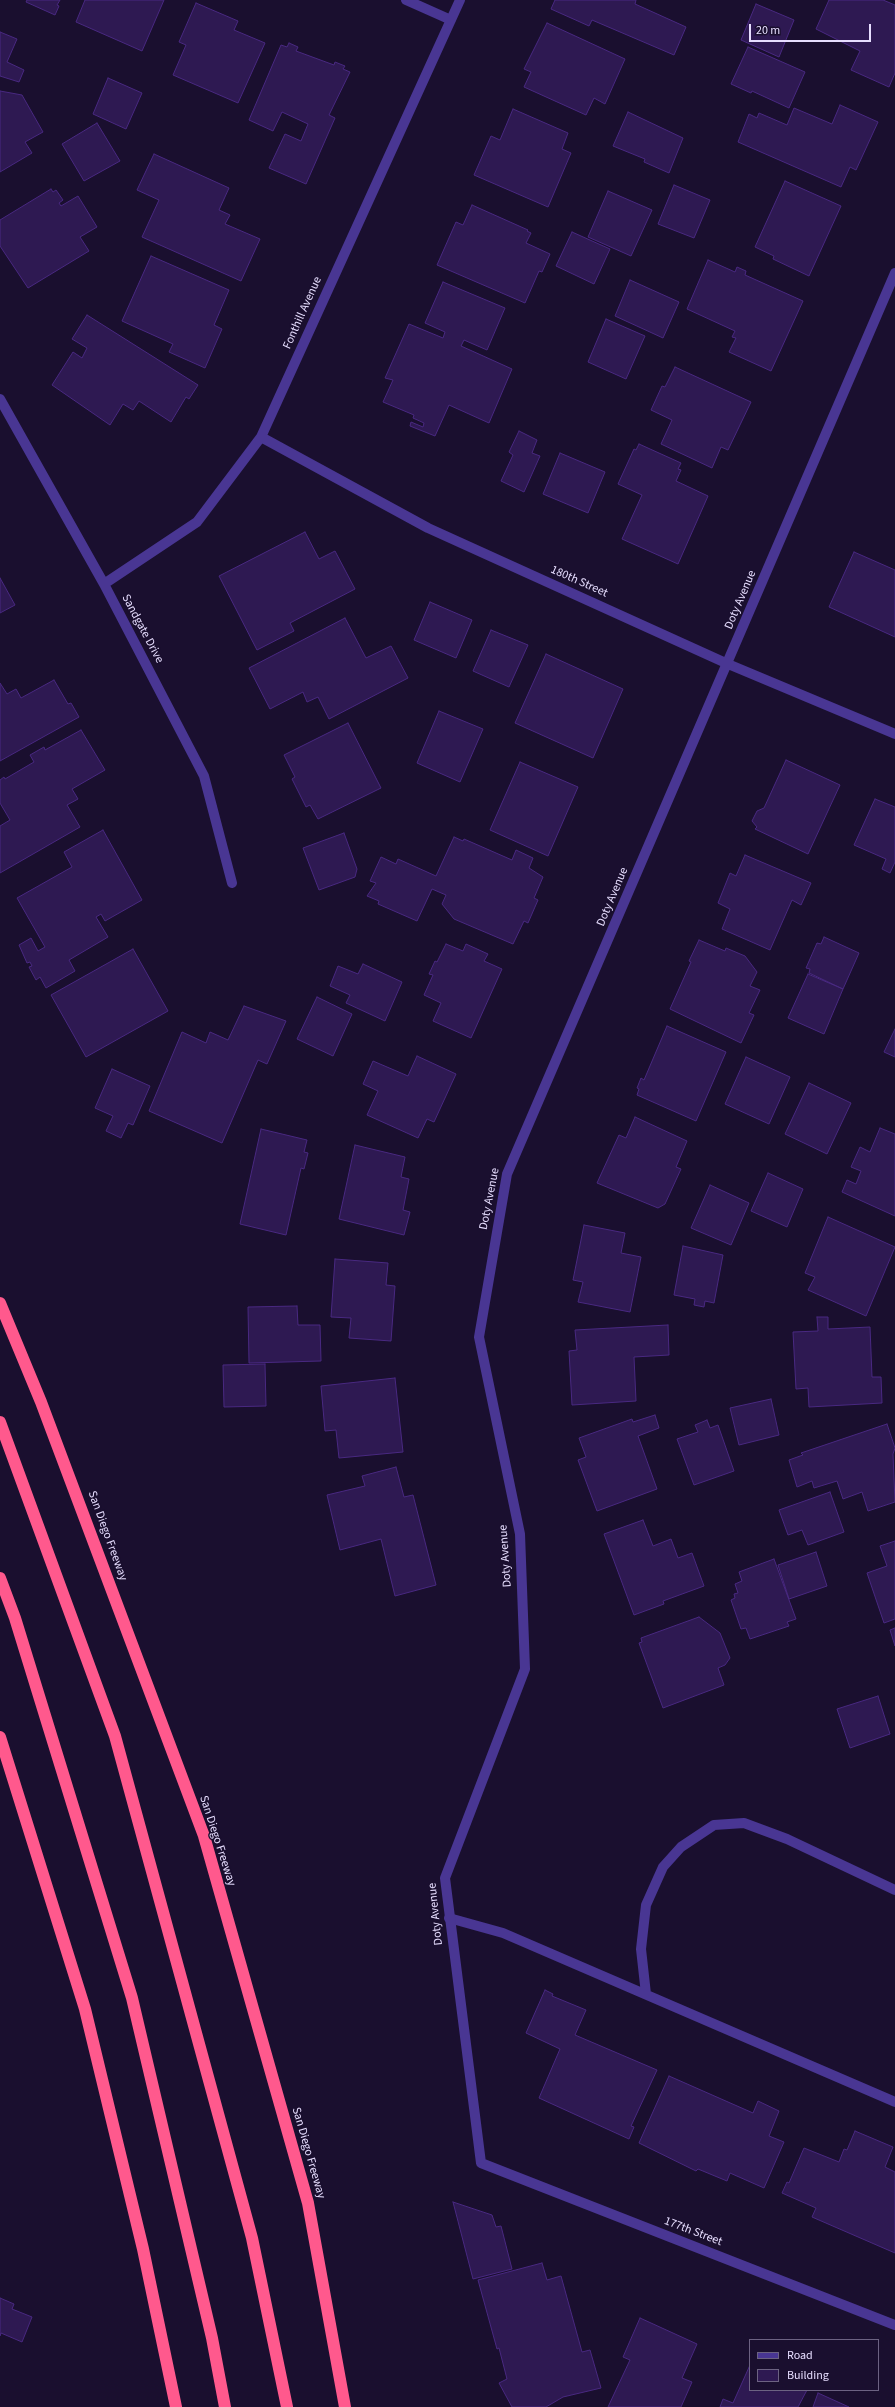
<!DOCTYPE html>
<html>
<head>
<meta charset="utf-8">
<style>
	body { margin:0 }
	#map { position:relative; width:895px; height:2407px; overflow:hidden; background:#1a0f2f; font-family:"Source Sans 3",sans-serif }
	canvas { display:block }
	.legend { position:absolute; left:749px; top:2339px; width:130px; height:52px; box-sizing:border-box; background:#1a0f2f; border:1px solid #6c6282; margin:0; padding:5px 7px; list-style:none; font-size:12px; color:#e7deff }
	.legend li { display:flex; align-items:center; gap:8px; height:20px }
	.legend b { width:20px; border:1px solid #6c6282 }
	.scale { position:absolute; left:749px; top:24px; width:122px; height:18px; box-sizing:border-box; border:2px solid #e7deff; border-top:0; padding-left:5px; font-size:12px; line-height:14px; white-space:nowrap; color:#e7deff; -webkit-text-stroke:3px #1a0f2f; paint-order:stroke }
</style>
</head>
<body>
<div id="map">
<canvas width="895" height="2407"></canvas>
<ul class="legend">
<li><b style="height:5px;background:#493693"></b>Road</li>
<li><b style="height:11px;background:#2e1952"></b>Building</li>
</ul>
<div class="scale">20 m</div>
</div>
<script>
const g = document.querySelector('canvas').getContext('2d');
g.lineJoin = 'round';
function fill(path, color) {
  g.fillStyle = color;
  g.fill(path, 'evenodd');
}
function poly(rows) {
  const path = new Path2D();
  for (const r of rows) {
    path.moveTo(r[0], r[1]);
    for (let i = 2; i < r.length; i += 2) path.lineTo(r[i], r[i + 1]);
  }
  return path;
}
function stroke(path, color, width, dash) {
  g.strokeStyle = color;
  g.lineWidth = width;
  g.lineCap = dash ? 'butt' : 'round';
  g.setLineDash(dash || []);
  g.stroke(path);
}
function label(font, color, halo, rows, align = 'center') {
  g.font = font + ' "Source Sans 3",sans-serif';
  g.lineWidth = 3;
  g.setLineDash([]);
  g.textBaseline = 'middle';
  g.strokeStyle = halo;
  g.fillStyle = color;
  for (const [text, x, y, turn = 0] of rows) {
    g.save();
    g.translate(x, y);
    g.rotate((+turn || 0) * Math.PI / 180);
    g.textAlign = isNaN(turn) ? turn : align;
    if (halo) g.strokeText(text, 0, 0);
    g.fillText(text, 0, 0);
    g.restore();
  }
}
const building = poly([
	[27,0,60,0,57,5,59,6,55,15,26,2,27,0],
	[85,0,164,0,142,51,76,22,85,0],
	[555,0,636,0,635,4,686,27,674,55,592,20,589,26,551,9,555,0],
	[829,0,883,0,895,5,895,73,889,87,851,70,860,51,816,29,829,0],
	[196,3,238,21,234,30,265,43,238,103,173,75,186,45,179,42,196,3],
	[756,4,794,20,779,57,741,40,756,4],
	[547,23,625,59,605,104,594,98,586,115,524,87,531,72,524,69,547,23],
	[0,32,17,39,7,62,24,70,19,82,0,76,0,32],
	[289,43,298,47,296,51,334,65,335,62,345,66,343,69,350,72,329,115,335,118,306,184,269,168,285,134,301,141,308,124,282,112,273,131,249,120,281,45,287,47,289,43],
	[748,47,805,72,789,108,752,91,751,93,731,84,748,47],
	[108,78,142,93,126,129,93,114,108,78],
	[0,91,22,95,43,132,25,142,32,153,0,172,0,91],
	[840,105,878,122,856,170,850,167,841,187,738,142,749,114,757,118,759,113,787,125,794,108,832,124,840,105],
	[513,109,568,133,562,149,571,153,548,207,474,175,491,136,500,140,513,109],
	[628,112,683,138,669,173,644,162,645,159,613,146,628,112],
	[97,123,120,161,84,181,62,144,97,123],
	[154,154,229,188,219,210,230,215,225,224,260,239,241,281,142,237,159,200,137,190,154,154],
	[785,181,841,206,809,276,773,259,774,256,755,247,785,181],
	[674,185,710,200,694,238,658,224,674,185],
	[51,189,53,192,56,190,63,200,59,203,61,206,78,196,97,227,80,237,89,251,28,288,0,246,0,220,51,189],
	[608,191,652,210,631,256,588,237,608,191],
	[472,205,528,230,527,231,531,233,526,243,550,254,542,272,539,271,525,303,437,265,456,222,463,225,472,205],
	[572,232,610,249,594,284,556,266,572,232],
	[151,256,229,290,214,325,222,329,205,368,169,352,173,344,122,321,151,256],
	[708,260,735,272,737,267,746,271,745,275,803,301,771,371,729,352,736,338,732,337,735,331,687,309,708,260],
	[630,280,679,302,663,338,615,316,630,280],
	[443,282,505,308,487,350,464,340,461,346,512,369,489,423,449,405,435,436,410,426,411,422,423,427,424,423,413,418,414,415,383,402,393,380,385,378,409,324,443,338,445,332,425,323,443,282],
	[87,315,198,385,189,399,186,397,171,422,139,401,133,410,123,404,110,425,52,385,73,352,82,358,87,348,72,339,87,315],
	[606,319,645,336,626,379,588,362,606,319],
	[675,367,751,402,728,450,721,447,712,468,661,444,672,420,651,410,662,386,665,387,675,367],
	[519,431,537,440,532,453,540,456,524,492,501,481,513,455,509,452,519,431],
	[639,444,681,463,678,469,681,470,676,481,708,496,678,564,622,539,642,495,618,484,634,449,636,450,639,444],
	[560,453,605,472,588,513,543,494,560,453],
	[305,532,319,559,335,551,355,589,290,623,294,631,257,650,219,576,305,532],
	[854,552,895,570,895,637,829,607,854,552],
	[0,578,15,605,0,613,0,578],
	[430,602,472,620,456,658,414,640,430,602],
	[345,618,366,658,391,646,408,678,329,719,318,697,307,702,303,692,270,709,249,668,345,618],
	[491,630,528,645,509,687,473,671,491,630],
	[546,654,623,689,593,758,515,723,546,654],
	[54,680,68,704,71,703,79,717,0,761,0,683,7,694,16,689,21,698,54,680],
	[439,711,483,729,460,782,417,763,439,711],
	[348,723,381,788,318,819,310,805,306,807,292,779,295,777,284,755,348,723],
	[81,730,105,770,72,789,78,799,67,805,80,827,0,873,0,826,10,820,0,803,0,780,4,777,5,779,34,762,30,755,44,747,45,750,81,730],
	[786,760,840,785,808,854,755,829,757,827,752,821,757,811,764,808,786,760],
	[520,762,578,787,548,856,490,830,520,762],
	[875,799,895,807,895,862,890,873,882,869,886,859,854,845,875,799],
	[103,830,142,900,105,921,101,914,96,917,108,937,69,960,75,971,46,988,40,977,36,980,29,967,32,966,30,962,27,963,19,945,31,938,38,951,45,947,17,898,72,867,64,852,103,830],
	[344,833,357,869,355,877,319,890,303,848,344,833],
	[454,837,463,841,464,839,512,860,516,850,533,858,529,868,543,877,534,898,538,900,528,923,524,921,513,944,454,919,442,904,446,895,432,889,417,921,378,904,379,901,367,896,376,883,370,881,381,857,396,864,398,859,436,876,454,837],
	[745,855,811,883,801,905,792,900,770,950,722,929,730,909,718,903,730,873,736,876,745,855],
	[824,937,859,953,843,989,809,973,810,969,806,968,817,943,821,944,824,937],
	[699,940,725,951,726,948,745,956,757,972,750,986,760,990,749,1013,754,1015,741,1043,670,1009,691,962,689,961,699,940],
	[446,944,463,951,466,944,488,954,484,961,502,969,471,1038,433,1021,441,1003,424,995,433,975,429,974,435,961,437,962,446,944],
	[133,949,168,1011,86,1057,51,995,133,949],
	[363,964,402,982,385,1021,346,1003,350,995,330,986,338,966,358,974,363,964],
	[808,974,843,989,824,1034,788,1018,808,974],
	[317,997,352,1014,333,1056,297,1039,317,997],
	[244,1006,286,1021,267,1064,258,1060,222,1143,149,1111,182,1032,206,1043,210,1032,228,1040,244,1006],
	[667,1026,726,1052,696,1121,637,1095,639,1089,637,1088,641,1078,644,1080,667,1026],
	[895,1029,895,1057,884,1052,895,1029],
	[417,1056,456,1074,434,1122,427,1119,418,1138,367,1115,378,1091,363,1084,373,1061,408,1076,417,1056],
	[746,1057,790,1077,769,1124,725,1104,746,1057],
	[112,1069,150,1086,133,1125,128,1123,121,1138,106,1131,113,1116,95,1108,112,1069],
	[809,1083,851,1103,827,1154,785,1134,809,1083],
	[635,1117,687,1141,676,1167,681,1169,665,1204,658,1208,597,1183,619,1135,626,1138,635,1117],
	[880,1128,895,1134,895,1216,842,1192,847,1180,856,1184,861,1171,851,1167,860,1147,870,1152,880,1128],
	[261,1129,307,1140,304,1152,308,1153,304,1169,301,1168,286,1235,240,1224,261,1129],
	[355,1145,405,1157,401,1177,409,1179,403,1210,410,1212,404,1235,339,1219,355,1145],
	[768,1173,803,1189,787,1227,751,1211,768,1173],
	[710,1185,749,1203,731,1245,691,1228,710,1185],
	[828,1217,895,1247,866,1316,808,1290,815,1277,805,1273,828,1217],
	[584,1225,625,1233,621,1253,641,1257,630,1312,578,1302,583,1282,573,1280,584,1225],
	[683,1246,723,1255,714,1303,705,1301,704,1307,694,1305,695,1299,674,1295,683,1246],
	[335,1259,388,1263,386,1285,395,1286,391,1341,349,1338,351,1318,331,1317,335,1259],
	[297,1306,298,1325,320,1325,321,1361,249,1363,248,1307,297,1306],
	[817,1317,828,1317,828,1329,870,1327,872,1377,881,1377,882,1403,809,1407,808,1388,796,1389,793,1332,818,1331,817,1317],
	[668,1325,669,1355,634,1357,636,1401,572,1405,569,1351,577,1350,575,1330,668,1325],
	[265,1364,266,1406,224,1407,223,1365,265,1364],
	[395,1378,403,1452,339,1458,336,1430,325,1431,321,1386,395,1378],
	[771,1399,779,1435,739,1445,730,1408,771,1399],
	[655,1415,659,1428,638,1436,657,1489,597,1511,578,1460,586,1457,579,1438,632,1419,633,1422,655,1415],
	[707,1420,710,1428,718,1425,734,1471,694,1485,677,1439,698,1432,695,1425,707,1420],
	[887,1424,895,1448,893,1454,895,1502,868,1511,862,1492,843,1499,837,1481,814,1488,812,1481,797,1487,789,1460,803,1455,801,1453,887,1424],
	[396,1467,404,1497,413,1495,436,1585,395,1596,381,1539,340,1550,327,1495,365,1486,362,1476,396,1467],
	[830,1492,844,1532,808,1545,802,1530,788,1535,779,1510,830,1492],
	[643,1520,653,1546,671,1539,678,1558,692,1553,704,1586,663,1601,664,1604,634,1615,604,1534,643,1520],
	[895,1541,895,1619,884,1623,867,1573,887,1566,880,1546,895,1541],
	[816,1552,827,1586,789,1599,778,1565,816,1552],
	[774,1559,796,1619,787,1622,789,1626,750,1639,746,1628,741,1629,731,1600,735,1598,734,1594,738,1593,735,1584,742,1581,739,1572,774,1559],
	[699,1617,720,1633,730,1658,725,1665,718,1668,724,1685,663,1708,639,1643,642,1642,641,1638,699,1617],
	[895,1628,895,1646,890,1630,895,1628],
	[878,1696,890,1734,850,1748,837,1709,878,1696],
	[545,1990,553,1994,552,1996,586,2010,575,2035,657,2070,631,2126,634,2127,629,2139,539,2098,560,2049,526,2033,545,1990],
	[669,2076,753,2113,758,2101,779,2111,769,2136,784,2142,764,2188,730,2173,727,2181,698,2169,696,2171,639,2143,669,2076],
	[855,2131,893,2147,885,2167,895,2172,895,2253,812,2217,816,2208,782,2193,787,2182,789,2183,804,2148,839,2162,844,2149,847,2150,855,2131],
	[453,2202,492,2215,496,2227,501,2226,512,2269,473,2279,453,2202],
	[542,2263,547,2280,561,2276,582,2352,590,2350,601,2388,563,2397,546,2407,512,2407,499,2383,507,2379,499,2348,497,2349,478,2280,542,2263],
	[0,2298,14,2304,12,2309,32,2317,22,2342,1,2333,0,2336,0,2298],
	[640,2318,697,2344,682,2378,692,2382,681,2407,608,2407,630,2360,623,2357,640,2318],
	[750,2365,750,2390,807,2390,798,2407,720,2407,723,2399,733,2403,750,2365],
	[818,2393,849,2407,813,2407,818,2393]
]);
const lane = poly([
	[449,1918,503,1933,895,2102],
	[646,1994,641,1949,646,1905,663,1867,681,1847,714,1825,744,1823,787,1839,895,1890]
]);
const street = poly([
	[406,0,451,20],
	[895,273,507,1174,479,1337,520,1534,525,1669,445,1878,481,2163,895,2325],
	[0,399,104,584,204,776,232,883],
	[261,437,428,528,728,664,895,734],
	[104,584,197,522,261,437,460,0]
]);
const highway = poly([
	[0,1303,41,1402,204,1836,308,2203,345,2407],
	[0,1422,115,1736,252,2238,287,2407],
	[0,1578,15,1618,132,1998,212,2338,225,2407],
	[0,1737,85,2009,143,2249,176,2407]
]);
const streetNames = [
	["Fonthill Avenue",303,313,-66],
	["180th Street",579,582,24],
	["Doty Avenue",741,600,-67],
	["Sandgate Drive",142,629,62],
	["Doty Avenue",613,897,-67],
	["Doty Avenue",490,1199,-79],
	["San Diego Freeway",107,1536,70],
	["Doty Avenue",506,1556,-94],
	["San Diego Freeway",217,1841,72],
	["Doty Avenue",436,1914,-96],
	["San Diego Freeway",308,2153,74],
	["177th Street",693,2232,21]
];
fill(building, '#2e1952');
stroke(building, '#492981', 1);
stroke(lane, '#493693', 10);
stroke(street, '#493693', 10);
stroke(highway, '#ff598d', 12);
label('12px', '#e7deff', '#1a0f2f', streetNames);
</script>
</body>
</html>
